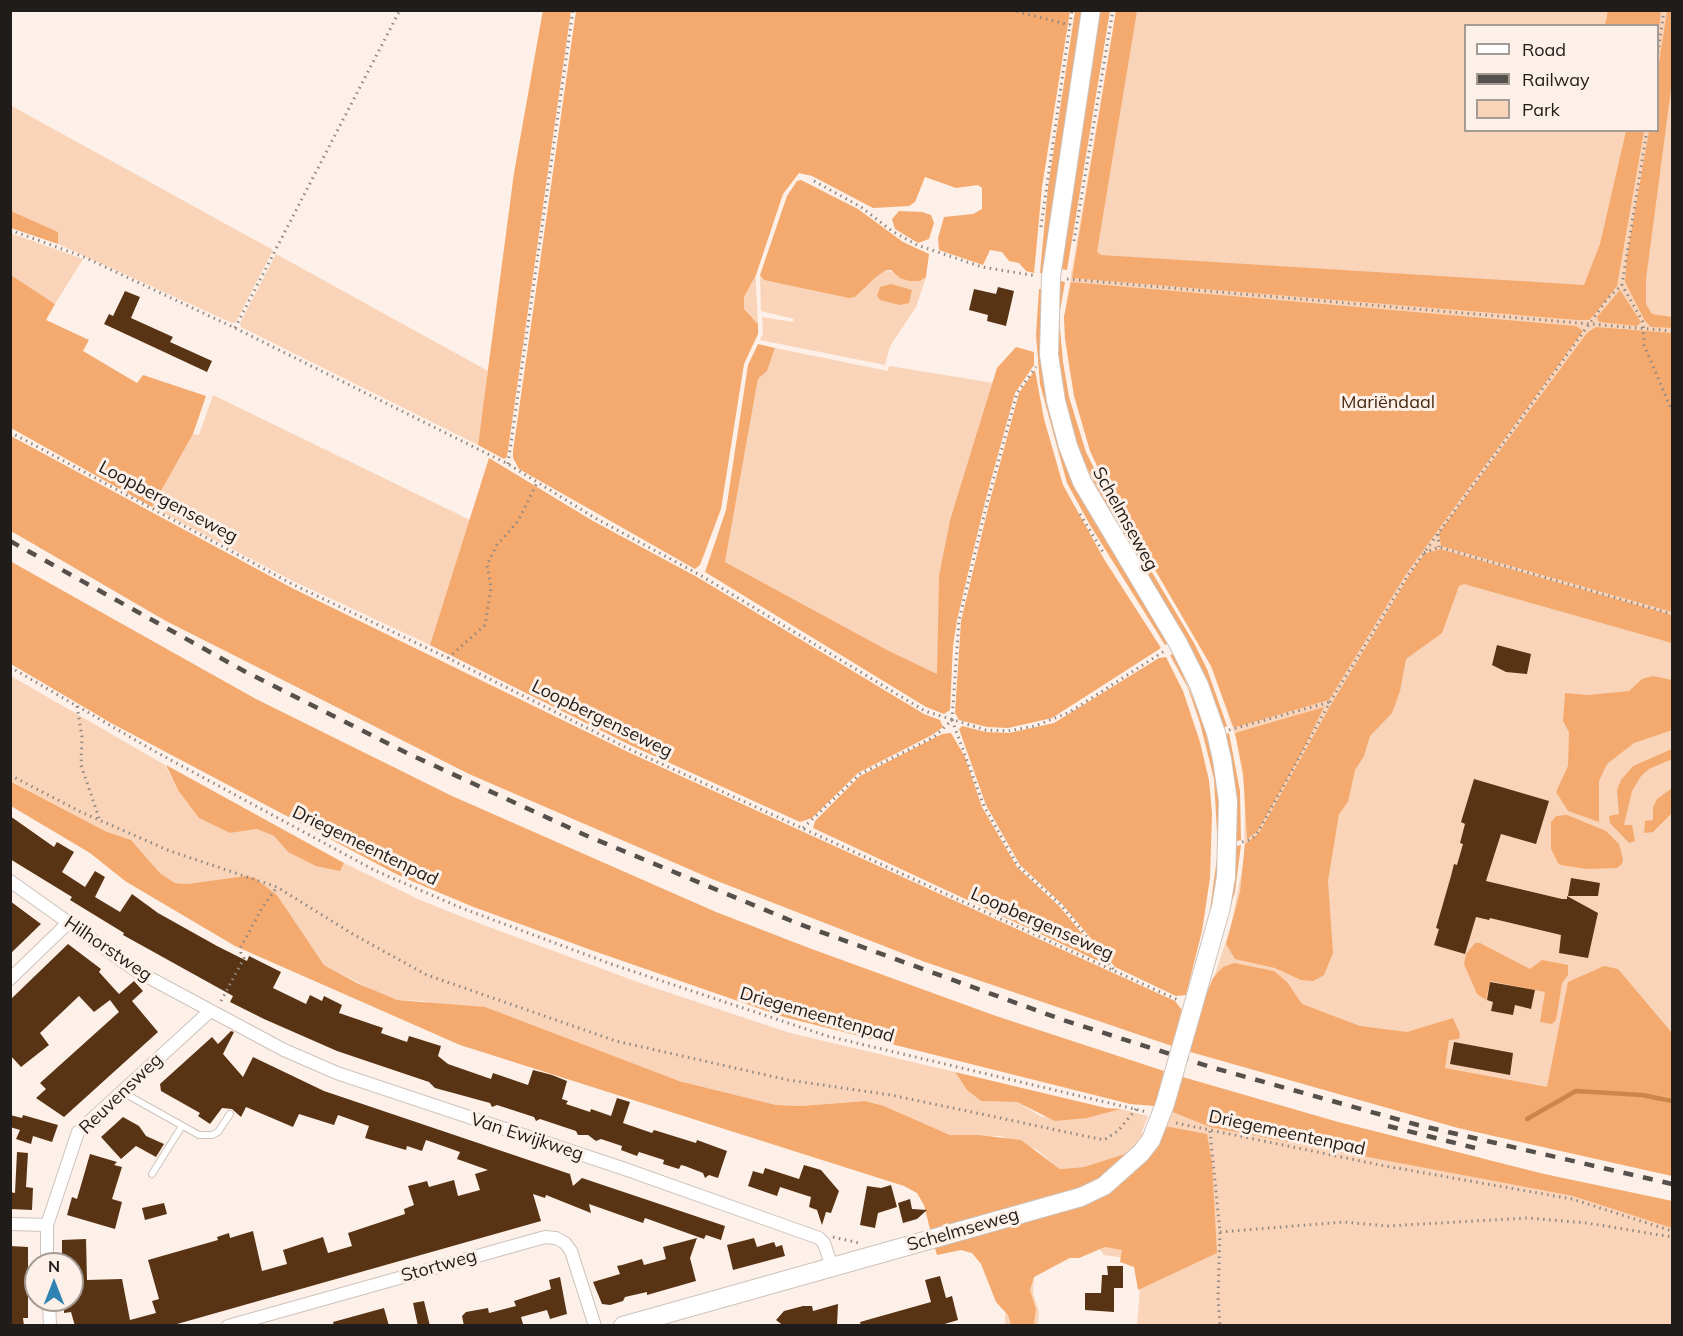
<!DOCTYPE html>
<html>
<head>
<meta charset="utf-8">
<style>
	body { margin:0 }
	#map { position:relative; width:1683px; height:1336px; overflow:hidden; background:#fcf0e8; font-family:Mulish,sans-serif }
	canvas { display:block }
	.frame { position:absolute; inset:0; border:12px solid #201c19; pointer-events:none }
	.legend { position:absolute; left:1464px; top:24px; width:195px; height:108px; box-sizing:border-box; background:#fcf0e8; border:2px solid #a49b95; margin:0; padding:8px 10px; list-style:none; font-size:18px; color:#201c19 }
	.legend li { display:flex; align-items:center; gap:12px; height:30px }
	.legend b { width:30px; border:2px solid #a49b95 }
	.north { position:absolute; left:24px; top:1252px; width:60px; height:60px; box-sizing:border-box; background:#fcf0e8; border:2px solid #a49b95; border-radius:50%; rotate:0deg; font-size:16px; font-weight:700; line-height:24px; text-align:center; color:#201c19 }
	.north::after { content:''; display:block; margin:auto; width:21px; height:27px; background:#3082b3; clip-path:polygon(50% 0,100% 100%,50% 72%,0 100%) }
</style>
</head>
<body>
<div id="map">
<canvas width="1683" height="1336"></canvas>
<div class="frame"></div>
<ul class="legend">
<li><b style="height:8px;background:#fff"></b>Road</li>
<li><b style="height:8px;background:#56504c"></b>Railway</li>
<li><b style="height:16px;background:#fad4b8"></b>Park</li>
</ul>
<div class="north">N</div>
</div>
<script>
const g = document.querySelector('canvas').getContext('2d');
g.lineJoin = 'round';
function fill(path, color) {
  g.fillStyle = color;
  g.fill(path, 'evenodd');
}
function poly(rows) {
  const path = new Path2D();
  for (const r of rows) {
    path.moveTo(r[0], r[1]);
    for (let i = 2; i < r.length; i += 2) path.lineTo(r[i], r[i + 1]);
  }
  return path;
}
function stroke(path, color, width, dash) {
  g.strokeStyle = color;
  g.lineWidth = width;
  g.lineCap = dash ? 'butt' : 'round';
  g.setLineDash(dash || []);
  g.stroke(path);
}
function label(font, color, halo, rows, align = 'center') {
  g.font = font + ' Mulish,sans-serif';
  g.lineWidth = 6;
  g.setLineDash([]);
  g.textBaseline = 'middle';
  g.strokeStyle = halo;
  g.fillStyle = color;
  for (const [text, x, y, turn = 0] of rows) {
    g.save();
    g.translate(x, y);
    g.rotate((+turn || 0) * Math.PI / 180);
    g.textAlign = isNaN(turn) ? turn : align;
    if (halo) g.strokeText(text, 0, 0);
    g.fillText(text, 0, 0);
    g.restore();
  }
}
const green = poly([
	[1116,11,1672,11,1672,1145,1209,992,1231,926,1244,859,1245,790,1236,738,1212,667,1084,430,1068,360,1064,317],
	[1466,26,1658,26,1658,130,1466,130],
	[10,105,273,250,236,322,232,323,58,244,58,232,11,211],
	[10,233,83,259,55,304,11,275],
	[276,254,488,371,478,445,241,327,240,323],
	[886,270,920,281,926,277,916,307,890,346,885,365,760,340,763,333,762,317,793,322,794,319,761,311,760,275,764,280,855,297,876,276],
	[756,275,756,285,758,324,744,309,744,297],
	[775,348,888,371,889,366,994,383,950,520,939,575,938,675,889,651,725,562,758,379,767,371],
	[213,395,470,520,430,645,295,582,152,507,193,434,199,435],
	[11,676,165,765,178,790,230,833,257,829,274,836,288,852,340,871,344,863,420,900,470,920,643,984,790,1033,955,1072,967,1090,981,1101,1017,1102,1042,1117,1087,1118,1121,1109,1148,1116,1142,1132,1144,1137,1134,1151,1084,1167,1060,1169,1037,1150,1001,1136,950,1135,884,1106,865,1101,801,1106,776,1105,679,1081,424,1001,397,1000,383,995,324,965,277,895,259,881,244,876,187,884,175,883,160,873,131,840,105,831,11,781],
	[1179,1076,1338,1122,1544,1174,1672,1201,1672,1325,1137,1325,1140,1289,1134,1265,1126,1258,1104,1255,1096,1245,1034,1277,1033,1293,1039,1312,1038,1325,1007,1325,1005,1323,1009,1224,1130,1175]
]);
const forest = poly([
	[543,10,571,11,507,457,504,459,478,445,514,173],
	[1005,11,1070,11,1042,187,1034,273,1026,271,1019,263,1009,261,1002,252,990,250,983,265,939,250,938,238,944,217,973,214,982,209,982,188,978,185,956,188,925,177,915,202,909,206,873,208,812,176,799,173,783,194,756,275,744,297,744,309,758,324,758,334,744,364,721,509,700,565,695,569,519,469,513,458,513,451,576,11],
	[1075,11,1083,11,1043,273,1040,273,1048,187],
	[1099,11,1110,11,1067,270,1061,269],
	[1116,11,1137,11,1097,252,1101,255,1584,285,1600,244,1626,131,1644,131,1617,286,1594,315,1589,320,1577,320,1072,278],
	[1608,11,1661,11,1658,37,1658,26,1605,25],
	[1667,11,1672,11,1672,82,1646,279,1646,304,1652,314,1672,317,1672,328,1651,327,1645,321,1625,282,1627,256,1649,131,1658,130,1658,69],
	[801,180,858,209,903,242,929,254,926,277,920,281,909,281,900,278,891,270,886,270,876,277,855,297,849,298,764,280,760,275,787,196,797,181],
	[11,211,58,232,58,244,11,228],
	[899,211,922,212,931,215,934,223,929,239,918,243,895,229,892,219],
	[11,275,55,304,46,320,89,340,83,351,137,383,143,375,206,396,193,434,152,507,11,428],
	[1060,281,1065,282,1059,317,1063,362,1069,397,1086,452,1115,510,1194,643,1207,669,1227,726,1223,728,1080,455,1064,399,1059,363,1057,340],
	[1071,282,1576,326,1583,331,1406,574,1329,700,1236,727,1233,726,1211,666,1108,489,1090,451,1074,396,1065,339,1064,317],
	[891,284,912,290,909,303,900,305,880,300,877,296,880,287],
	[1039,289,1042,289,1041,356,1075,486,1168,643,1165,645,1090,525,1067,483,1040,384,1036,335],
	[1620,290,1641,322,1637,326,1599,322,1597,317],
	[1596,327,1672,333,1672,612,1441,546,1439,533,1587,333],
	[758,344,775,348,767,371,758,379,725,562,889,651,937,674,939,575,950,520,997,368,1016,347,1034,352,1034,365,1015,393,985,502,957,620,953,646,950,710,944,714,926,707,705,572,726,510,748,365],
	[1035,370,1044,419,1063,485,1104,559,1161,648,1052,718,1008,728,987,727,959,720,955,713,961,621,989,504,1019,393],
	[11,436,292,588,628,752,1175,1001,1182,1010,1172,1046,925,962,712,879,469,774,166,621,11,531],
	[489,458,593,521,697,577,924,714,940,720,943,727,932,735,858,773,812,818,800,822,630,745,430,645],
	[1440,549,1672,615,1672,643,1464,584,1459,586,1442,633,1406,659,1400,691,1392,713,1370,736,1364,756,1355,770,1348,802,1339,814,1328,881,1333,953,1324,975,1313,981,1301,980,1275,968,1235,959,1226,944,1240,892,1245,844,1259,833,1332,703,1409,576,1424,554],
	[10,561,256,699,452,796,716,912,809,948,996,1016,1164,1071,1155,1106,1130,1104,784,1017,591,950,471,906,400,876,111,723,11,664],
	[1174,654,1203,721,1217,779,1220,803,1217,891,1209,918,1218,850,1214,779,1200,723,1188,688,1170,655],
	[1166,657,1183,691,1200,742,1209,780,1212,813,1210,878,1202,931,1186,995,1176,996,1115,967,1062,904,1020,865,986,805,959,729,962,726,986,732,1009,733,1054,723,1159,658],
	[1653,676,1672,680,1672,730,1634,743,1607,764,1599,781,1599,822,1568,811,1556,792,1568,766,1569,732,1563,721,1565,693,1588,695,1629,691,1642,679],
	[1324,707,1299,758,1257,832,1247,839,1243,772,1235,733],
	[951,733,965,757,982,807,1017,867,1059,906,1109,966,813,828,815,821,860,776,942,734],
	[1229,733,1240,791,1241,840,1237,841,1237,810,1224,735],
	[1672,749,1672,759,1649,769,1641,776,1632,791,1624,825,1632,825,1635,841,1629,843,1610,823,1609,816,1619,814,1617,790,1621,780,1633,766],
	[166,765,344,863,340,871,316,866,288,852,274,836,257,829,230,833,199,818,178,790],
	[10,781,105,831,131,840,160,873,175,883,187,884,245,876,255,878,277,895,324,965,357,983,397,1000,485,1007,679,1081,776,1105,801,1106,865,1101,884,1106,950,1135,979,1135,1021,1140,1060,1169,1084,1167,1134,1151,1120,1165,1078,1192,931,1233,924,1205,917,1193,904,1186,460,1045,235,946,125,881,90,853,11,806],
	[1672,788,1672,813,1653,832,1644,833,1645,821,1653,820,1653,807,1657,799],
	[1567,815,1606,831,1619,844,1623,859,1622,864,1617,868,1586,869,1561,865,1558,863,1551,849,1551,822,1556,816],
	[1241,845,1235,892,1224,927,1237,846],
	[1475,943,1480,943,1530,969,1542,960,1568,965,1568,975,1562,983,1556,1020,1552,1024,1540,1022,1545,992,1490,981,1486,1000,1477,994,1464,964,1466,954],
	[1234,963,1274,971,1287,982,1302,1004,1360,1026,1407,1032,1453,1018,1460,1034,1459,1039,1449,1040,1445,1068,1547,1087,1568,982,1604,966,1618,969,1672,1033,1672,1176,1458,1128,1187,1051,1198,1014,1213,978,1223,967],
	[955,1072,1106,1108,1121,1109,1087,1118,1055,1121,1017,1102,981,1101,967,1090],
	[1179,1076,1338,1122,1544,1174,1672,1201,1672,1228,1573,1196,1210,1127,1170,1111],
	[1164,1126,1207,1134,1212,1162,1217,1253,1138,1290,1134,1267,1120,1262,1122,1250,1105,1247,1079,1258,1069,1258,1034,1277,1030,1290,1036,1309,1034,1324,1030,1326,1011,1325,1008,1315,996,1302,981,1264,972,1253,961,1250,937,1255,934,1245,1068,1208]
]);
const stream = poly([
	[1527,1119,1576,1091,1642,1095,1672,1101]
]);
const building = poly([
	[998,287,1014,291,1006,326,987,321,988,315,969,310,974,289,996,294],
	[125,291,140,297,131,318,173,337,170,342,212,361,207,372,104,324,109,314,113,316],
	[1497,645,1531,654,1527,674,1506,672,1492,665],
	[1474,779,1549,801,1536,844,1501,834,1486,881,1562,899,1567,899,1567,896,1598,913,1588,958,1559,953,1561,935,1490,918,1489,920,1476,917,1465,954,1434,945,1439,929,1436,928,1451,876,1454,864,1457,865,1463,844,1460,843,1465,824,1461,822],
	[10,816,54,847,57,842,74,852,62,872,85,887,95,871,105,877,95,897,120,912,132,894,158,913,217,946,247,961,249,956,281,972,273,988,306,1004,310,995,322,1001,324,996,342,1005,339,1013,383,1028,381,1033,407,1042,409,1036,441,1046,438,1056,448,1064,491,1079,493,1073,528,1085,533,1070,552,1075,567,1081,562,1099,568,1101,566,1104,590,1112,591,1109,611,1116,617,1098,630,1102,623,1123,652,1133,654,1130,696,1143,697,1140,727,1151,718,1178,709,1175,705,1178,703,1173,685,1166,681,1165,679,1169,663,1164,664,1160,639,1152,637,1156,621,1150,622,1146,601,1139,596,1141,588,1135,578,1135,576,1131,540,1119,536,1121,534,1117,497,1105,492,1107,490,1103,435,1088,429,1082,337,1051,264,1019,230,1002,233,996,123,935,124,933,70,900,72,897,10,859],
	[1571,878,1600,883,1598,896,1568,896],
	[10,901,41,924,10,954],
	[68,944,101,969,99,972,119,994,134,981,143,991,132,1001,158,1032,64,1117,36,1098,46,1089,40,1083,119,1012,110,1000,94,1012,79,996,40,1033,49,1045,21,1067,10,1055,10,1000],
	[1490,982,1535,990,1531,1009,1515,1005,1513,1015,1491,1011,1493,1002,1487,1000],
	[231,1031,234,1032,223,1054,243,1077,253,1057,324,1091,570,1174,573,1186,582,1178,725,1226,721,1240,706,1235,704,1239,645,1218,643,1223,589,1204,591,1213,546,1195,545,1198,533,1194,541,1221,170,1326,75,1326,71,1312,64,1313,64,1300,72,1300,72,1264,71,1258,62,1258,62,1240,86,1239,87,1280,122,1279,130,1320,156,1313,152,1301,159,1299,148,1260,218,1240,217,1237,229,1233,230,1238,253,1231,262,1271,287,1264,283,1250,323,1237,328,1253,352,1246,348,1233,405,1214,404,1209,414,1205,408,1186,427,1181,429,1187,454,1180,458,1196,480,1190,475,1174,488,1170,457,1159,460,1152,426,1140,422,1151,407,1146,406,1150,365,1138,369,1126,338,1115,334,1125,299,1114,293,1127,246,1107,241,1117,232,1109,222,1108,210,1124,198,1116,200,1113,161,1091,160,1084,212,1037,218,1044],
	[1454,1042,1513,1053,1510,1075,1450,1064],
	[10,1115,22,1118,23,1115,58,1125,52,1142,33,1136,31,1144,16,1139,20,1130,10,1127],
	[123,1117,139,1126,146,1136,164,1144,156,1157,136,1146,121,1159,101,1137],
	[17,1152,28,1153,26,1187,33,1188,32,1210,10,1209,10,1192,15,1193],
	[90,1154,117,1162,114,1165,122,1167,112,1199,122,1202,115,1229,67,1215,72,1197,77,1199],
	[804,1165,821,1170,839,1191,831,1213,826,1212,822,1225,817,1210,809,1207,811,1197,780,1187,777,1196,748,1186,753,1171,763,1174,765,1168,799,1179],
	[891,1185,897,1207,878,1213,875,1228,860,1225,867,1186,881,1188],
	[910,1199,912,1209,927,1210,917,1219,903,1223,898,1203],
	[164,1203,167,1214,145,1220,142,1208],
	[697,1238,690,1258,696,1281,647,1295,647,1292,625,1297,623,1301,610,1305,602,1304,593,1282,620,1274,617,1266,622,1265,642,1259,644,1265,666,1259,663,1247],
	[754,1238,757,1247,774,1242,776,1247,782,1245,785,1256,733,1270,727,1245],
	[10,1246,28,1247,28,1318,23,1318,24,1326,12,1326],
	[1107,1266,1123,1266,1123,1288,1114,1288,1114,1312,1085,1310,1085,1293,1101,1293,1102,1275,1108,1275],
	[940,1276,946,1298,952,1296,958,1320,938,1326,861,1326,860,1322,931,1302,925,1280],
	[560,1277,567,1314,550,1319,547,1310,521,1317,523,1324,517,1326,464,1326,462,1316,466,1312,488,1308,489,1313,516,1306,514,1301,551,1289,549,1280],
	[424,1301,430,1326,418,1326,413,1303],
	[838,1304,837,1326,784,1326,776,1320,784,1311,803,1306,812,1306,813,1311],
	[384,1308,389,1326,334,1326,333,1322]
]);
const path = poly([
	[1011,10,1070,25],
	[1658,53,1664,10],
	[1647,130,1622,285,1643,322,1644,345,1672,411],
	[814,181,861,207,892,231,917,245,982,267,1037,276],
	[1041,227,1072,10],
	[10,230,84,257,235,328,508,464,595,518,700,575,925,711,986,730,1008,731,1035,726,1070,712,1166,650],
	[1074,241,1113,10],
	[1067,279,1672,331],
	[235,328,400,10],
	[10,432,294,585,448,658,629,749,1178,1000],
	[508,464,573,10],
	[1080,514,1103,552],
	[1438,534,1439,547],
	[1424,553,1439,547,1672,614],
	[448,658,485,625,491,588,487,565,497,545,518,521,537,483],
	[10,667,156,752,374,870,459,907,611,964,827,1036,1147,1112],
	[77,706,82,737,81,765,99,818],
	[952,720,959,620,987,503,1017,393,1036,367],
	[1229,730,1330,702],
	[10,775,81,812,170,851,277,887,356,936,427,975,616,1041,788,1080,891,1095,1104,1140,1118,1131,1136,1109],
	[803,828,860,774,934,737,952,720,984,806,1018,866,1061,905,1115,971],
	[1242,842,1252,839,1258,832,1330,702,1408,575,1608,298,1622,285],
	[221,1001,244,958,241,953,241,947,262,908,277,887],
	[1176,1123,1385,1166,1572,1199,1672,1231],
	[1210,1131,1220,1232,1218,1297,1220,1326],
	[1220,1232,1344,1222,1387,1226,1527,1218,1587,1223,1672,1237],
	[833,1237,859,1243]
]);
const lane = poly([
	[122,1092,199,1135,212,1135,218,1132,230,1114],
	[152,1174,182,1126]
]);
const street = poly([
	[10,881,135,970,284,1050,337,1073,622,1168,819,1238,824,1243,832,1267],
	[10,979,68,923],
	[10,1224,47,1225],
	[47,1264,47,1225,78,1132,210,1011],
	[49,1300,50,1326],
	[228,1326,545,1237,556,1238,565,1243,571,1251,595,1326]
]);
const secondary = poly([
	[1091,10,1051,277,1049,355,1056,401,1068,446,1082,482,1178,643,1199,685,1216,733,1222,759,1228,801,1226,877,1221,907,1190,1017],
	[623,1326,1081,1197,1104,1186,1141,1153,1151,1140,1165,1104]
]);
const rail = poly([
	[10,541,244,671,409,754,585,835,799,924,1063,1020,1214,1068,1418,1125,1672,1184],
	[1388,1126,1475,1148]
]);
const secondaryBridge = poly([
	[1165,1104,1190,1017]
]);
const parkNames = [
	["Mariëndaal",1388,403]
];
const streetNames = [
	["Loopbergenseweg",168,502,28],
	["Schelmseweg",1125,519,61],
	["Loopbergenseweg",602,719,26],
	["Driegemeentenpad",365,846,26],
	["Loopbergenseweg",1042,924,24],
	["Hilhorstweg",108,949,34],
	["Driegemeentenpad",817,1015,16],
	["Reuvensweg",121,1094,-44],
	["Driegemeentenpad",1287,1133,12],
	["Van Ewijkweg",527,1137,18],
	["Schelmseweg",963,1230,-16],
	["Stortweg",439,1266,-16]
];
fill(green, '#fad4b8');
fill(forest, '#f4aa6e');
stroke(stream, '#cd854a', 4.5);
fill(building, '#593414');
stroke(lane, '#cec3bb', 8);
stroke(street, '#cec3bb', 14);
stroke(secondary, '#cec3bb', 20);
stroke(path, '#908883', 3, [1.5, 4.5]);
stroke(lane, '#fff', 6);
stroke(street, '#fff', 12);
stroke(secondary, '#fff', 18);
stroke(rail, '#56504c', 4.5, [10, 10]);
stroke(secondaryBridge, '#cec3bb', 20, []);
stroke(secondaryBridge, '#fff', 18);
label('18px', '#482a11', '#fcf0e8', parkNames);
label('18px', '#201c19', '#fcf0e8', streetNames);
</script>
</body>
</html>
